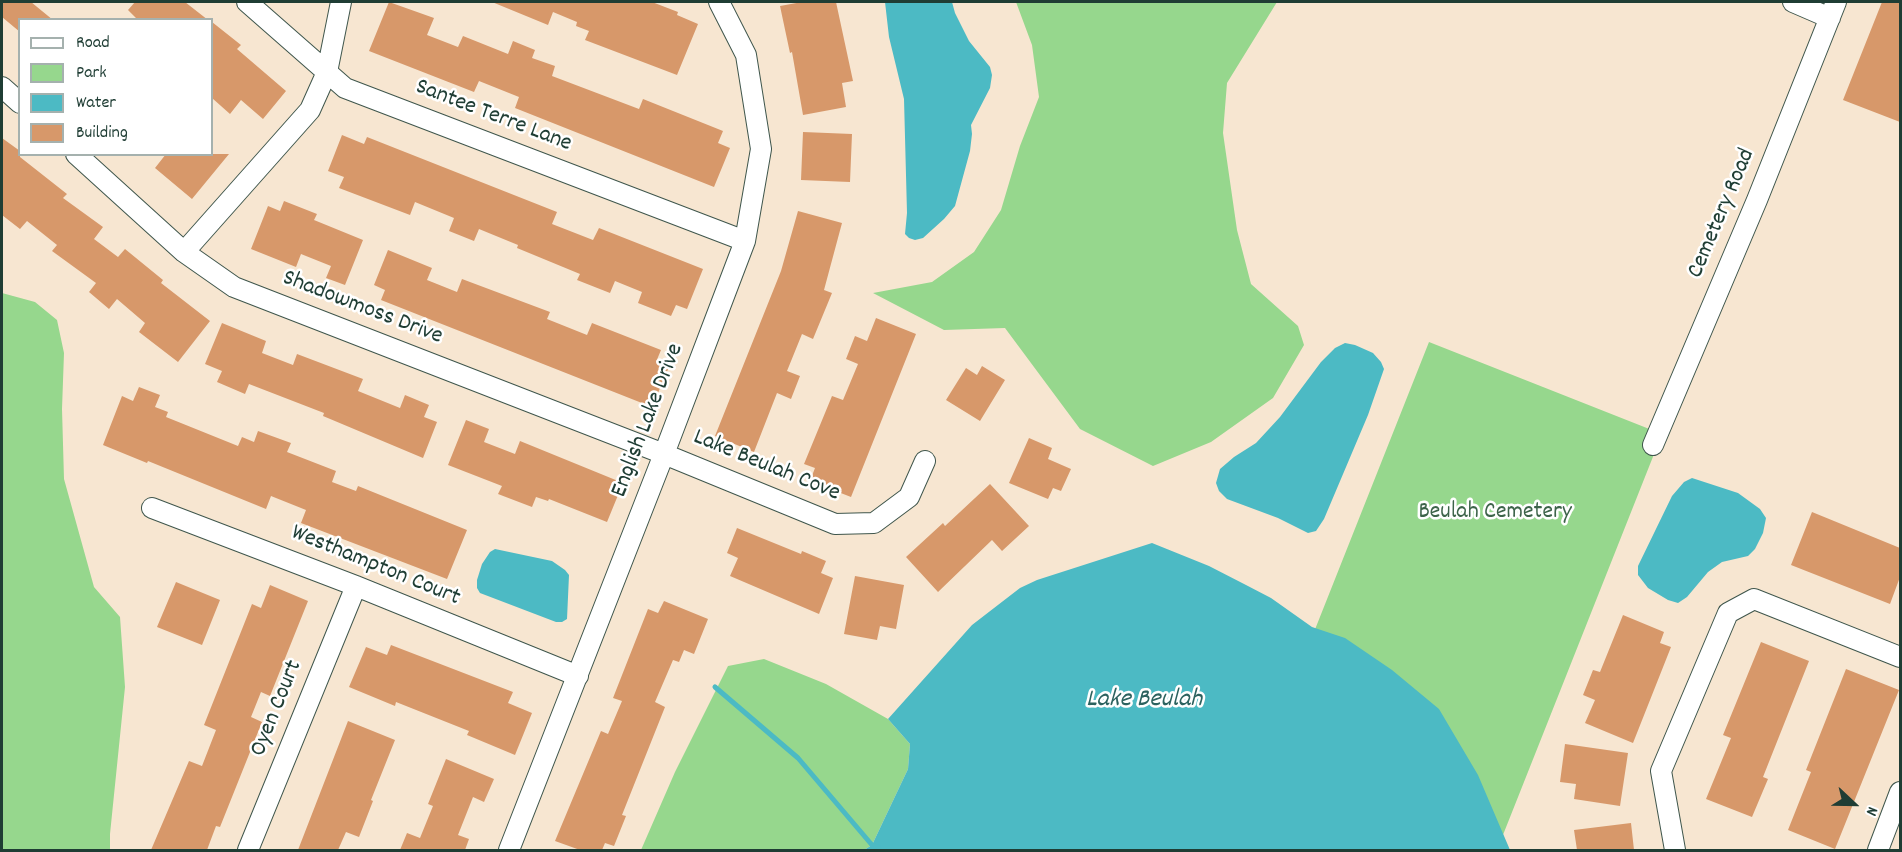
<!DOCTYPE html>
<html>
<head>
<meta charset="utf-8">
<style>
	body { margin:0 }
	#map { position:relative; width:1902px; height:852px; overflow:hidden; background:#f7e6d1; font-family:Dekko,sans-serif }
	canvas { display:block }
	.frame { position:absolute; inset:0; border:3px solid #1f3d34; pointer-events:none }
	.legend { position:absolute; left:18px; top:18px; width:195px; height:138px; box-sizing:border-box; background:#fff; border:2px solid #a5b1ae; margin:0; padding:8px 10px; list-style:none; font-size:18px; color:#1f3d34 }
	.legend li { display:flex; align-items:center; gap:12px; height:30px }
	.legend b { width:30px; border:2px solid #a5b1ae }
	.north { position:absolute; left:1824px; top:774px; width:60px; height:60px; -webkit-text-stroke:4px #fff; paint-order:stroke; rotate:112deg; font-size:16px; font-weight:700; line-height:24px; text-align:center; color:#1f3d34 }
	.north::after { content:''; display:block; margin:auto; width:21px; height:27px; background:#1f3d34; clip-path:polygon(50% 0,100% 100%,50% 72%,0 100%) }
</style>
</head>
<body>
<div id="map">
<canvas width="1902" height="852"></canvas>
<div class="frame"></div>
<ul class="legend">
<li><b style="height:8px;background:#fff"></b>Road</li>
<li><b style="height:16px;background:#96d78d"></b>Park</li>
<li><b style="height:16px;background:#4cbac4"></b>Water</li>
<li><b style="height:16px;background:#d7986a"></b>Building</li>
</ul>
<div class="north">N</div>
</div>
<script>
const g = document.querySelector('canvas').getContext('2d');
g.lineJoin = 'round';
function fill(path, color) {
  g.fillStyle = color;
  g.fill(path, 'evenodd');
}
function poly(rows) {
  const path = new Path2D();
  for (const r of rows) {
    path.moveTo(r[0], r[1]);
    for (let i = 2; i < r.length; i += 2) path.lineTo(r[i], r[i + 1]);
  }
  return path;
}
function stroke(path, color, width, dash) {
  g.strokeStyle = color;
  g.lineWidth = width;
  g.lineCap = dash ? 'butt' : 'round';
  g.setLineDash(dash || []);
  g.stroke(path);
}
function label(font, color, halo, rows, align = 'center') {
  g.font = font + ' Dekko,sans-serif';
  g.lineWidth = 5;
  g.setLineDash([]);
  g.textBaseline = 'middle';
  g.strokeStyle = halo;
  g.fillStyle = color;
  for (const [text, x, y, turn = 0] of rows) {
    g.save();
    g.translate(x, y);
    g.rotate((+turn || 0) * Math.PI / 180);
    g.textAlign = isNaN(turn) ? turn : align;
    if (halo) g.strokeText(text, 0, 0);
    g.fillText(text, 0, 0);
    g.restore();
  }
}
const green = poly([
	[1016,2,1277,2,1227,83,1223,133,1237,230,1251,284,1298,326,1304,345,1273,398,1211,442,1153,466,1080,429,1005,328,944,330,873,293,932,282,974,252,1001,210,1020,146,1039,97,1032,45],
	[2,293,35,302,57,320,64,353,62,409,64,479,94,587,120,617,125,687,110,834,110,850,2,850],
	[1429,342,1662,434,1497,850,1243,811],
	[764,659,826,684,888,719,910,744,908,769,872,845,864,850,641,850,675,772,728,666]
]);
const water = poly([
	[885,2,952,2,955,13,969,41,990,67,992,75,990,88,971,125,972,134,970,151,955,206,944,219,923,238,915,240,909,238,905,234,907,213,904,99,889,37],
	[1345,343,1355,345,1373,353,1381,362,1384,369,1368,415,1324,519,1316,531,1308,533,1278,518,1227,499,1219,491,1216,483,1220,469,1234,457,1256,443,1280,417,1321,362,1335,348],
	[1692,478,1738,493,1760,509,1766,518,1763,533,1755,549,1748,556,1722,562,1708,572,1687,597,1678,603,1668,600,1648,588,1638,575,1638,566,1672,496,1684,482],
	[1152,543,1209,566,1246,585,1271,598,1312,627,1345,638,1392,670,1439,709,1478,775,1510,850,864,850,872,845,908,769,910,744,888,719,972,625,1020,588,1037,580],
	[495,549,552,561,565,570,569,575,567,619,562,622,556,622,480,593,477,588,477,580,482,564,490,552]
]);
const stream = poly([
	[715,687,798,758,872,845,878,847]
]);
const building = poly([
	[2,2,31,2,53,20,20,20,20,32,2,17],
	[135,2,185,2,208,20,138,20,128,10],
	[389,2,434,18,427,35,458,47,463,36,508,54,513,41,535,50,532,58,555,66,552,76,639,109,643,99,723,131,718,143,730,148,714,187,515,108,519,97,479,81,474,92,369,51],
	[492,2,652,2,678,12,677,15,698,24,677,75,585,40,589,31,576,26,577,22,553,12,548,25],
	[802,2,836,2,853,81,842,83,846,107,803,115,792,52,790,53,780,6],
	[1882,2,1900,2,1900,122,1843,100],
	[212,22,241,45,237,49,286,91,263,119,241,100,230,114,212,98],
	[803,132,852,134,850,182,801,180],
	[342,135,364,144,367,137,557,212,552,224,593,240,599,228,703,269,687,309,676,305,671,316,638,303,642,292,615,281,610,293,577,280,580,274,517,248,518,245,479,229,474,241,449,231,454,218,415,202,410,215,339,188,344,177,328,171],
	[2,138,20,151,20,157,67,194,63,198,103,227,94,239,118,257,125,249,163,280,161,283,210,321,178,362,139,332,145,323,117,299,109,309,89,292,96,283,52,251,57,245,27,221,20,229,2,215],
	[166,154,229,154,192,199,155,168],
	[284,201,317,214,314,220,363,240,345,285,326,278,331,266,301,254,296,267,251,249,268,206,280,211],
	[798,211,842,223,824,290,832,293,813,339,802,334,787,371,800,376,791,399,777,393,754,452,715,436,781,271],
	[388,250,432,268,427,280,457,292,462,279,550,312,547,319,587,335,592,323,661,350,656,362,669,367,652,407,381,300,385,290,374,285],
	[876,318,916,334,851,497,810,481,815,468,804,464,832,396,843,400,858,364,846,359,855,336,867,341],
	[222,323,266,341,262,353,293,365,297,354,363,379,358,391,400,408,405,395,429,405,424,417,437,422,423,458,323,416,324,413,249,384,245,394,217,382,222,371,205,364],
	[982,366,1005,380,980,421,946,400,966,368,977,375],
	[139,387,160,395,155,407,168,412,166,417,238,446,242,437,254,442,258,431,291,443,287,452,336,471,332,482,356,491,358,486,467,530,447,579,301,523,306,510,271,496,266,509,148,461,147,463,103,445,122,396,133,401],
	[466,420,489,429,484,442,515,454,520,441,623,483,607,522,549,499,548,501,536,497,532,507,498,494,502,486,448,465],
	[1029,438,1052,448,1048,459,1071,469,1061,491,1053,488,1048,499,1009,483],
	[990,484,1029,526,1002,551,992,540,938,592,906,557,943,523,945,526],
	[1812,512,1900,548,1900,577,1890,604,1791,565],
	[737,528,801,554,802,551,826,561,821,573,833,578,819,614,730,576,738,558,727,553],
	[855,576,904,585,896,629,880,626,877,640,844,634],
	[176,582,220,600,202,645,157,627],
	[270,585,308,601,270,696,261,692,251,717,262,722,220,827,216,826,207,850,151,850,189,761,202,766,216,730,204,725,252,604,261,608],
	[664,601,708,619,694,654,684,650,679,662,673,660,655,702,665,707,622,815,626,816,614,846,605,843,602,850,580,850,555,841,601,731,608,734,622,701,613,698,648,609,658,613],
	[1623,615,1664,632,1660,643,1671,647,1633,743,1585,723,1595,700,1583,695,1593,670,1600,672],
	[1761,642,1809,661,1763,777,1768,779,1752,817,1706,799,1731,738,1723,735],
	[391,645,513,692,508,703,532,713,515,755,467,735,469,731,396,702,395,706,349,687,366,647,387,655],
	[1846,669,1899,690,1835,849,1788,830,1811,772,1806,770],
	[348,721,395,740,371,800,373,801,359,837,346,832,338,850,298,850],
	[1565,744,1628,753,1620,806,1574,799,1576,784,1560,782],
	[446,759,494,779,484,802,473,797,458,835,469,839,465,850,400,850,407,833,420,838,433,806,428,804],
	[1631,823,1634,850,1577,850,1574,830]
]);
const minor = poly([
	[247,2,345,88,745,241],
	[1793,2,1830,18],
	[2,87,20,103],
	[76,154,184,252,234,287,664,454,835,524,874,523,909,497,925,461],
	[184,252,310,110,327,72,341,2],
	[1653,445,1757,200,1836,2],
	[152,508,356,586,578,676],
	[248,850,356,586],
	[509,850,664,454,745,241,761,149,746,55,719,2],
	[1675,850,1661,771,1728,613,1754,599,1900,657],
	[1878,850,1900,792]
]);
const streetNames = [
	["Santee Terre Lane",493,117,21],
	["Cemetery Road",1723,214,-67],
	["Shadowmoss Drive",362,309,21],
	["English Lake Drive",649,421,-69],
	["Lake Beulah Cove",766,467,22],
	["Westhampton Court",375,567,22],
	["Oyen Court",278,709,-68]
];
const parkNames = [
	["Beulah Cemetery",1495,514]
];
const waterNames = [
	["Lake Beulah",1144,701]
];
fill(green, '#96d78d');
fill(water, '#4cbac4');
stroke(stream, '#4cbac4', 5);
fill(building, '#d7986a');
stroke(minor, '#3f564c', 22);
stroke(minor, '#fff', 20);
label('24px', '#1f3d34', '#fff', streetNames);
label('24px', '#3d644a', '#fff', parkNames);
label('italic 26px', '#2c625f', '#fff', waterNames);
</script>
</body>
</html>
